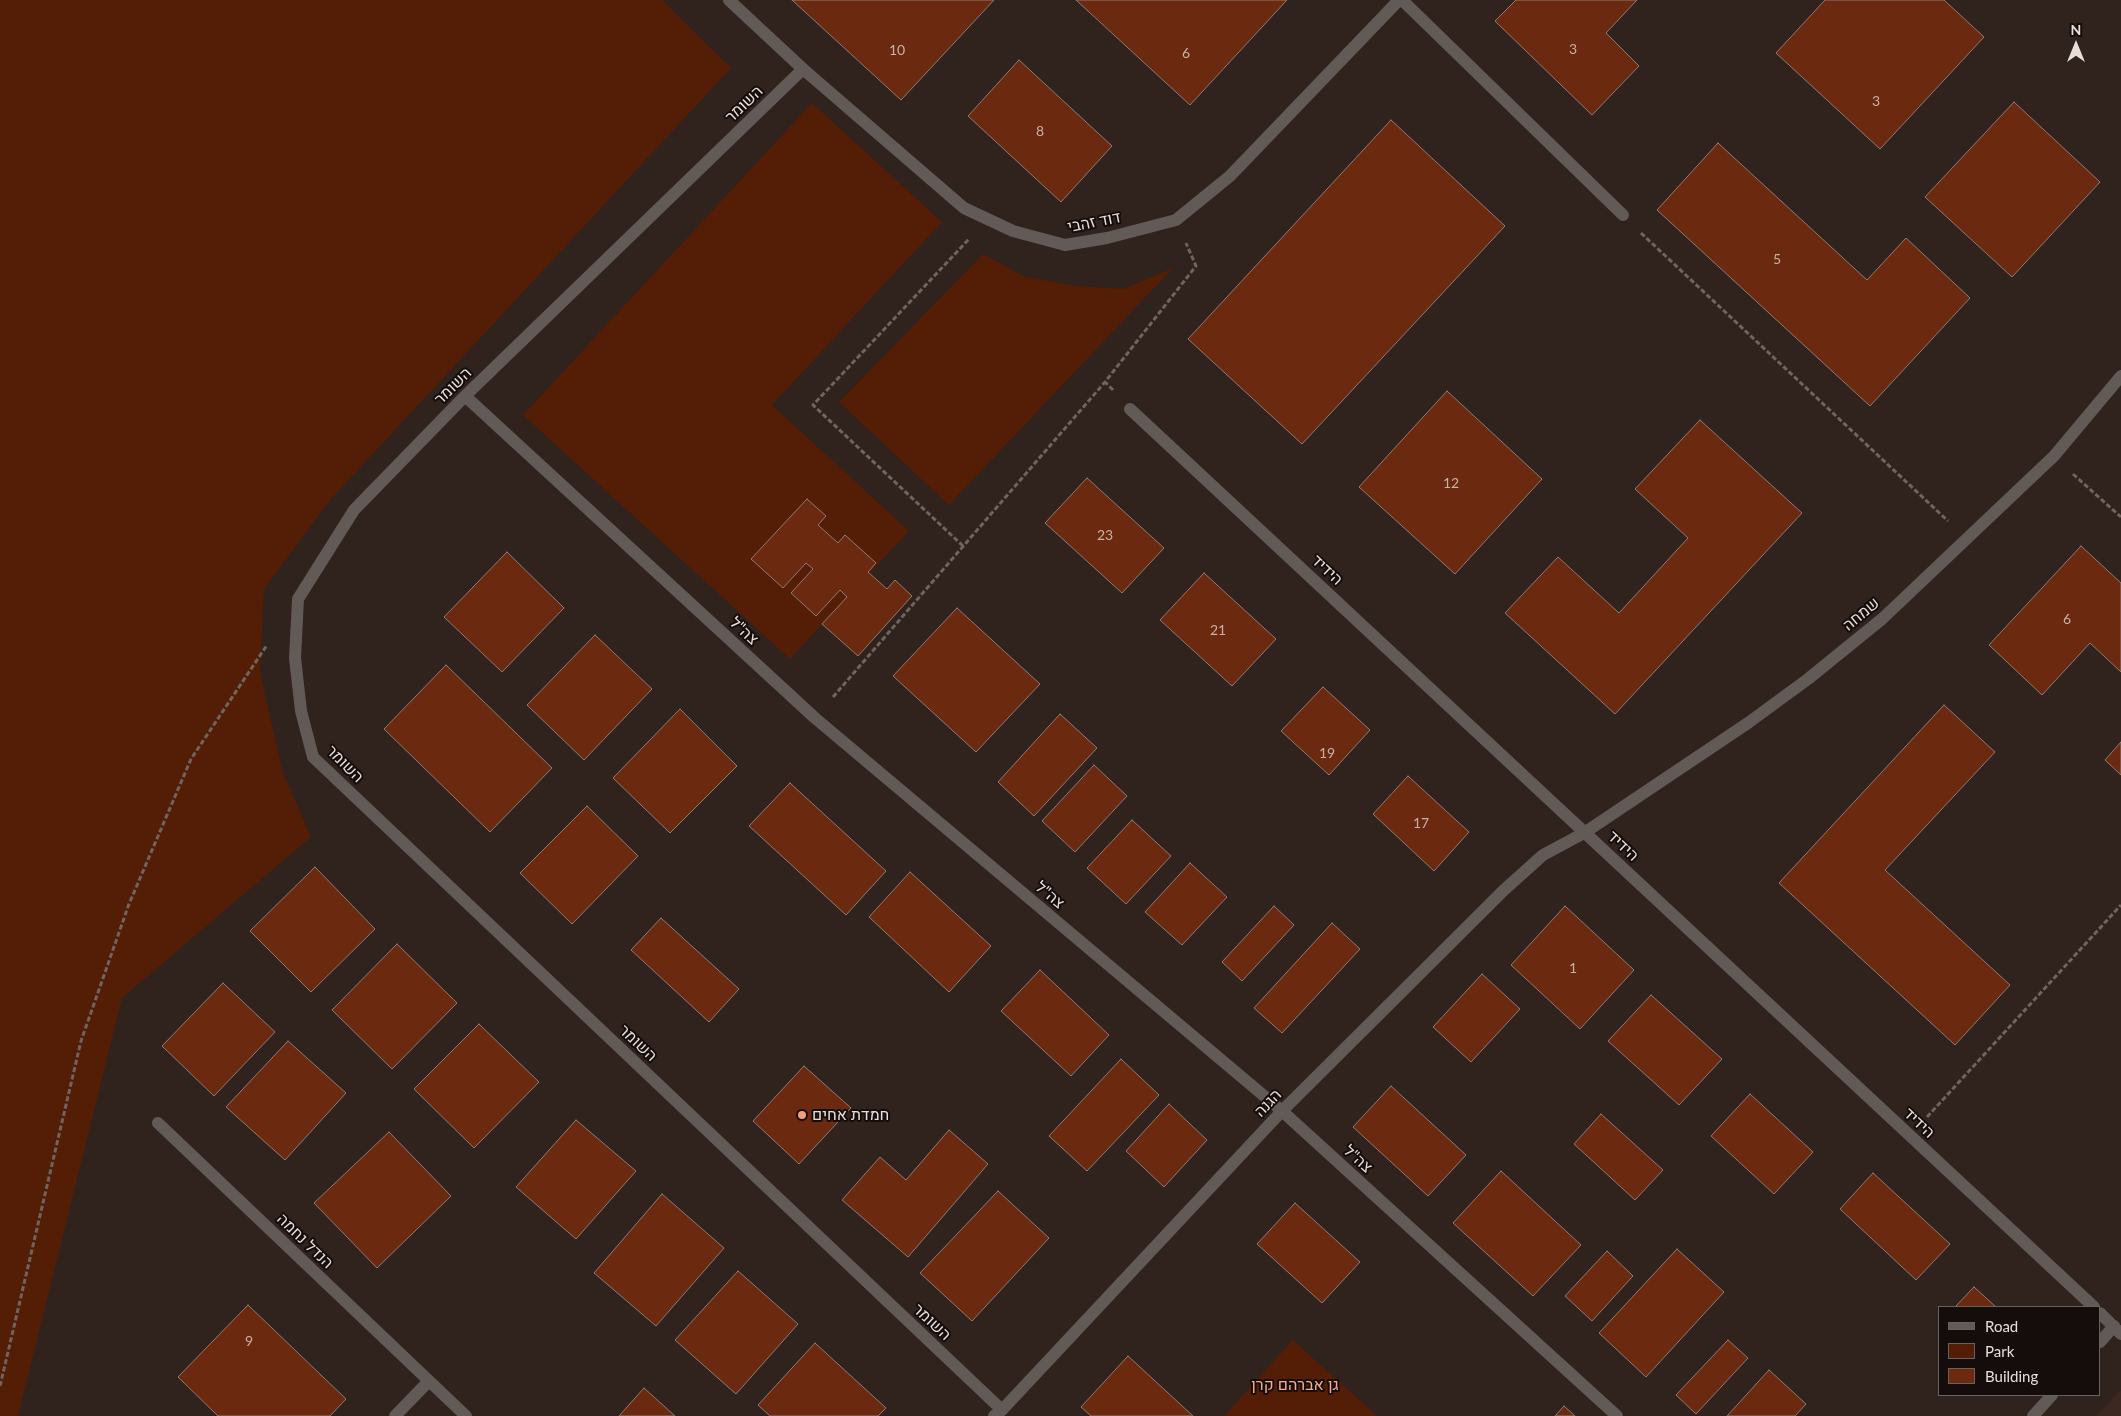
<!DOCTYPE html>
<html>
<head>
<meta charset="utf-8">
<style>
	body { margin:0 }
	#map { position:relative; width:2121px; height:1416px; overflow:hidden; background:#30221d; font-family:Lato,sans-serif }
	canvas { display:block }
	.legend { position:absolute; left:1938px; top:1306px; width:162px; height:90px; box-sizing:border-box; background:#140d0b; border:1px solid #68615e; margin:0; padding:6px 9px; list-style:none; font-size:15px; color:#e7deda }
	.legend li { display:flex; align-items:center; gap:10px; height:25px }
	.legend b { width:25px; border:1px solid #68615e }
	.north { position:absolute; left:2051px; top:20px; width:50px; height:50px; -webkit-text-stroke:4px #140d0b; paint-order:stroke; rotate:0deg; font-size:14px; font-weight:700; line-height:20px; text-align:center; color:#e7deda }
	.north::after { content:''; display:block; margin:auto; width:18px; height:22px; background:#e7deda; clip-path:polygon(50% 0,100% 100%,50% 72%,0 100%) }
</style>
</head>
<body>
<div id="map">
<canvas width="2121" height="1416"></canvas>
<ul class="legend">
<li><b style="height:6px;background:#615a57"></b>Road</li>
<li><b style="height:14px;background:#541d06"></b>Park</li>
<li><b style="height:14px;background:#6b290f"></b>Building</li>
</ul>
<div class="north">N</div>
</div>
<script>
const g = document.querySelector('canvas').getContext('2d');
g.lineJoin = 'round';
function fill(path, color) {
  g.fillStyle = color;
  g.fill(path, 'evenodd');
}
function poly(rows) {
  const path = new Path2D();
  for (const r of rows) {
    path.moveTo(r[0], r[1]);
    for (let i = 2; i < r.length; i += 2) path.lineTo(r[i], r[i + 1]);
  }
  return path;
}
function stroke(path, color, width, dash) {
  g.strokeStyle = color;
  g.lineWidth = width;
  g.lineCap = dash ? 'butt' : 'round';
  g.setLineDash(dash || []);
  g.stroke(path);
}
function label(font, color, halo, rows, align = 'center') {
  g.font = font + ' Lato,Heebo,sans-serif';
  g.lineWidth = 4;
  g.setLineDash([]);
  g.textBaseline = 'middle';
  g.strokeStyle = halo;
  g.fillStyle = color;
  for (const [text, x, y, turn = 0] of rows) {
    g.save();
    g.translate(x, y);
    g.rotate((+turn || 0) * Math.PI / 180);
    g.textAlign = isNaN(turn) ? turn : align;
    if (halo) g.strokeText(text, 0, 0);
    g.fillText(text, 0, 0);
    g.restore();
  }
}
const built = poly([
	[2121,1390,2121,1416,2096,1416]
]);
const green = poly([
	[0,0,662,0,731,68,330,500,264,589,260,672,283,773,311,837,122,998,18,1416,0,1416],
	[812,103,942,222,772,405,909,531,790,659,523,415],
	[983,254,1025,277,1077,286,1124,289,1173,268,949,505,839,402],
	[1293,1340,1377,1416,1224,1416]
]);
const building = poly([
	[792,0,994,0,901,100,792,0],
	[1076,0,1287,0,1190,105,1076,0],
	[1516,0,1637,0,1606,33,1639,66,1592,115,1495,21,1516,0],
	[1825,0,1944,0,1984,37,1880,149,1776,53,1825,0],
	[1019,60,1112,146,1061,202,968,116,1019,60],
	[2014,102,2100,182,2012,277,1925,197,2014,102],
	[1391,120,1505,226,1302,444,1188,339,1391,120],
	[1718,143,1867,280,1906,238,1970,298,1870,406,1657,210,1718,143],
	[1447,391,1542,479,1455,574,1359,487,1447,391],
	[1700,420,1802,513,1615,714,1505,613,1558,557,1619,613,1688,538,1635,489,1700,420],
	[1087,478,1164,548,1122,593,1045,523,1087,478],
	[807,499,826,516,818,525,838,543,845,535,876,563,868,572,887,589,895,580,912,596,858,656,822,624,847,597,840,590,816,616,791,593,813,569,806,563,783,588,751,559,807,499],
	[2081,546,2121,583,2121,672,2090,643,2042,695,1989,645,2081,546],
	[507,552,564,608,502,672,444,617,507,552],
	[1204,573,1276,639,1232,686,1160,620,1204,573],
	[957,608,1040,684,976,752,893,676,957,608],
	[595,635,652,689,584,760,527,705,595,635],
	[446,665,552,768,490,832,384,729,446,665],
	[1323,687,1370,730,1329,775,1281,731,1323,687],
	[1944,705,1995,752,1885,870,2010,985,1955,1045,1779,883,1944,705],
	[680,709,737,766,670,833,613,778,680,709],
	[1060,714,1097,748,1034,816,998,782,1060,714],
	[2121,742,2121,775,2105,760,2121,742],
	[1094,765,1127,796,1075,852,1042,821,1094,765],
	[1408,776,1469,832,1434,871,1373,814,1408,776],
	[790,783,886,871,846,915,749,826,790,783],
	[587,806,638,856,572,924,520,873,587,806],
	[1132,820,1171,856,1126,904,1087,868,1132,820],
	[1190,863,1227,897,1182,945,1145,912,1190,863],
	[315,867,375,929,311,992,250,931,315,867],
	[910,872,991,946,949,992,869,917,910,872],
	[1274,906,1294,925,1242,981,1222,962,1274,906],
	[1565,906,1634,970,1580,1029,1511,965,1565,906],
	[661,918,739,989,709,1022,631,950,661,918],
	[1332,923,1360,949,1282,1033,1254,1008,1332,923],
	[397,944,457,1003,392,1069,332,1010,397,944],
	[1040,970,1109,1035,1071,1076,1001,1011,1040,970],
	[1482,974,1520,1009,1471,1062,1433,1027,1482,974],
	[223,983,275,1032,214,1096,162,1046,223,983],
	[1651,995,1722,1059,1679,1105,1608,1041,1651,995],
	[479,1024,539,1082,474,1148,414,1089,479,1024],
	[288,1041,346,1093,285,1160,226,1107,288,1041],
	[1121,1059,1159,1095,1087,1171,1049,1136,1121,1059],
	[804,1066,851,1108,799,1164,753,1121,804,1066],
	[1391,1086,1466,1155,1428,1196,1353,1127,1391,1086],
	[1750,1094,1813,1152,1774,1194,1711,1136,1750,1094],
	[1169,1104,1207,1140,1164,1187,1126,1151,1169,1104],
	[1601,1114,1663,1170,1635,1200,1574,1144,1601,1114],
	[576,1120,636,1171,576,1239,516,1187,576,1120],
	[949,1130,988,1164,908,1257,842,1200,880,1157,906,1180,949,1130],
	[389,1132,451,1196,377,1268,314,1203,389,1132],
	[1501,1171,1581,1245,1533,1296,1453,1223,1501,1171],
	[1873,1173,1950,1244,1916,1280,1840,1209,1873,1173],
	[998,1191,1049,1238,972,1321,920,1273,998,1191],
	[662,1194,724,1248,656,1326,594,1273,662,1194],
	[1295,1203,1360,1262,1322,1303,1257,1244,1295,1203],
	[1677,1249,1724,1292,1646,1377,1599,1333,1677,1249],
	[1607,1251,1633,1276,1592,1321,1565,1296,1607,1251],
	[738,1271,798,1324,736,1394,675,1340,738,1271],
	[1974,1287,1996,1307,1955,1307,1974,1287],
	[248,1305,346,1399,330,1416,218,1416,178,1377,248,1305],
	[1728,1340,1748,1358,1696,1414,1676,1395,1728,1340],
	[815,1343,886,1408,878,1416,770,1416,758,1405,815,1343],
	[1128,1356,1193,1416,1091,1416,1081,1407,1128,1356],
	[1769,1370,1806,1404,1795,1416,1727,1416,1769,1370],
	[644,1388,675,1416,619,1416,644,1388],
	[1564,1406,1575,1416,1555,1416,1564,1406]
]);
const path = poly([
	[1641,233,1948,521],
	[1113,390,1105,382,1196,266,1186,243],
	[2073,474,2121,517],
	[963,546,813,405,969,239],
	[833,697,1105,382],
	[1927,1117,2121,905],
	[0,1386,81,1041,129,904,191,759,267,645]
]);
const minor = poly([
	[729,0,803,69,964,208,1013,231,1065,245,1107,238,1176,220,1230,176,1399,0],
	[1402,0,1623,215],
	[803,69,465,396,354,510,298,599,295,658,301,711,313,757,1002,1410],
	[465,396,815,718,1282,1111,1617,1416],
	[1130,409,2094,1307],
	[158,1123,466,1416],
	[2100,1313,2121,1334],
	[2100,1342,2114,1326],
	[395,1416,429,1381],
	[994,1416,1002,1410,1282,1111,1504,890,1543,855,1584,833,1748,723,1808,679,1882,619,2054,456,2121,376],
	[2033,1416,2052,1395]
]);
const markers = [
	[802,1115,5,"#f3a082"]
];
const numberNames = [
	["3",1573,49],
	["10",897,50],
	["6",1186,53],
	["3",1876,101],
	["8",1040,131],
	["5",1777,259],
	["12",1451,483],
	["23",1105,535],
	["6",2067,619],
	["21",1218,630],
	["19",1327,753],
	["17",1421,823],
	["1",1573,968],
	["9",249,1341]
];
const streetNames = [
	["השומר",744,104,-44],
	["דוד זהבי",1094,222,-11],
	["השומר",453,386,-45],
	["הידיד",1327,570,43],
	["שמחה",1861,614,-40],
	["צה\"ל",744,631,43],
	["השומר",345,764,45],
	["הידיד",1623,846,43],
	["צה\"ל",1050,895,40],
	["השומר",638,1043,43],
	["הגנה",1268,1103,-46],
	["הידיד",1919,1123,43],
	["צה\"ל",1358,1159,42],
	["הנדל נחמה",305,1241,44],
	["השומר",932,1322,43]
];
const poiNames = [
	["חמדת אחים",812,1115]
];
const parkNames = [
	["גן אברהם קרן",1295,1385]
];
fill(built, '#3d2821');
fill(green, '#541d06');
fill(building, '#6b290f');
stroke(building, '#8e7c76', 1);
stroke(path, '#70645f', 3, [5, 2.5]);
stroke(minor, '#615a57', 12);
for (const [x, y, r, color] of markers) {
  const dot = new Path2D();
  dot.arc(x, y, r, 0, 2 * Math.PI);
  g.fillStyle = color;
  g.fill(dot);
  stroke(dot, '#140d0b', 2);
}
label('14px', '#c8b1a7', null, numberNames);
label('16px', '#e7deda', '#140d0b', streetNames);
label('16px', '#e7deda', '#140d0b', poiNames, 'left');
label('16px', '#fbaa8c', '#140d0b', parkNames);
</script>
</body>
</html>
